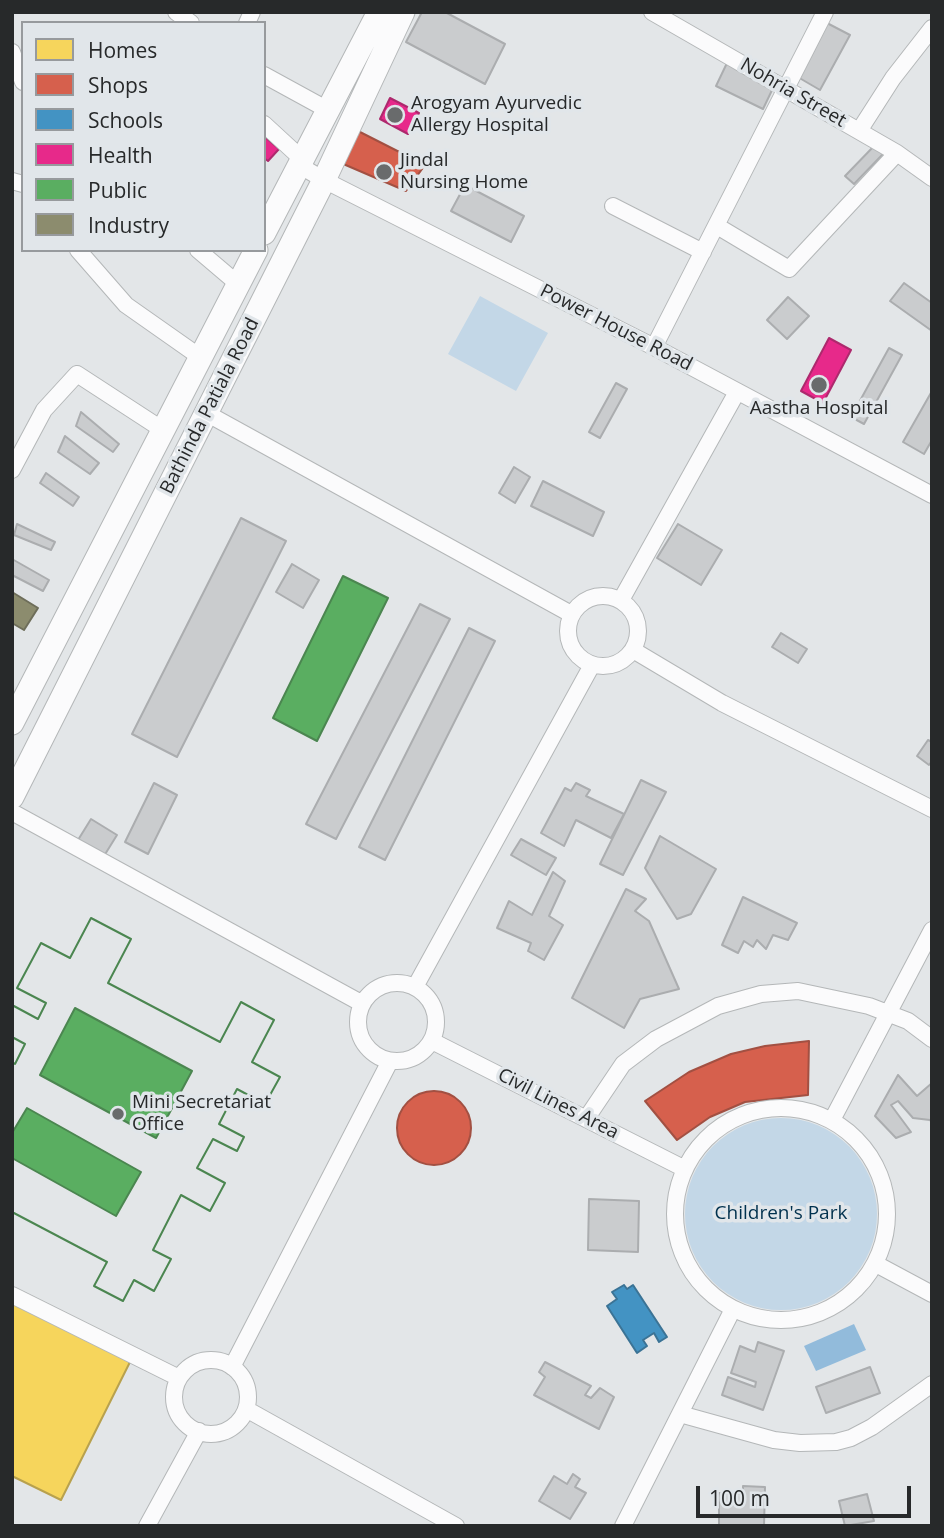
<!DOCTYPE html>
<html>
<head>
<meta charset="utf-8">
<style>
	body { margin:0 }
	#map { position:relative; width:944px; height:1538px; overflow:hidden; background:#e3e6e8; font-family:"Open Sans",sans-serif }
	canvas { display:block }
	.frame { position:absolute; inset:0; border:14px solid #27292a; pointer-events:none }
	.legend { position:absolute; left:21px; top:21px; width:245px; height:231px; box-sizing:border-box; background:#e1e6ea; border:2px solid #979a9d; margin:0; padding:9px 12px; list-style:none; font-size:21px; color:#27292a }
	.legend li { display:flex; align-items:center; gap:14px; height:35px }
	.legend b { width:35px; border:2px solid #979a9d }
	.scale { position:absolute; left:696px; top:1486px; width:215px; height:32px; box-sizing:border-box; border:4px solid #27292a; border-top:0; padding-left:9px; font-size:21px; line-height:24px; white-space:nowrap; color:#27292a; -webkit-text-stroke:5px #e1e6ea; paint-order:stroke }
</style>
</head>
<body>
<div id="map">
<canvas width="944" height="1538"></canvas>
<div class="frame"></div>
<ul class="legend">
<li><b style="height:19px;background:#f6d55c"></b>Homes</li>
<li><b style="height:19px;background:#d6604d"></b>Shops</li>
<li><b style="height:19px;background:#4393c3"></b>Schools</li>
<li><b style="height:19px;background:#e7298a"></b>Health</li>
<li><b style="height:19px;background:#5aae61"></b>Public</li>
<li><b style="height:19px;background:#8c8c6e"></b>Industry</li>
</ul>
<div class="scale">100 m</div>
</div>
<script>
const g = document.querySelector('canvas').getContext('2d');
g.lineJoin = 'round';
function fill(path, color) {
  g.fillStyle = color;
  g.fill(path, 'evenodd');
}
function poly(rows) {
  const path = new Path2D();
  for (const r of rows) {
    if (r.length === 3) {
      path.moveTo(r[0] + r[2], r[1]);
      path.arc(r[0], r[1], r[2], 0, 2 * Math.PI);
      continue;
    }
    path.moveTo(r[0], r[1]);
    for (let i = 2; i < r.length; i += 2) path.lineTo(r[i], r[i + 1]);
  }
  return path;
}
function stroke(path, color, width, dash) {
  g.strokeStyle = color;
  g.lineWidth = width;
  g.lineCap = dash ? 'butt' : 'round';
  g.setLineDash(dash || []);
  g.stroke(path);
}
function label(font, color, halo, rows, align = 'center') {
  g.font = font + ' "Open Sans",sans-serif';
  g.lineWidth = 7;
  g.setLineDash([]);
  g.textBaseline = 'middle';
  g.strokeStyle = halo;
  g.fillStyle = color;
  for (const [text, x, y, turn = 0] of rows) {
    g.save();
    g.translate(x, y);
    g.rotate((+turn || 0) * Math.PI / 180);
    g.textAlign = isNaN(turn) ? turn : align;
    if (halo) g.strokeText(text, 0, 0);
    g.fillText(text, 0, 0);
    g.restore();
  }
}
const green = poly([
	[480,296,548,333,516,391,448,354],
	[781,1214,96]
]);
const water = poly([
	[854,1324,866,1350,816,1371,804,1346]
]);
const homes = poly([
	[12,1295,133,1356,61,1500,12,1476,12,1295]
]);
const shops = poly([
	[358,131,425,165,406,191,341,163,358,131],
	[809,1041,808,1095,745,1102,710,1117,677,1140,645,1101,689,1072,731,1054,765,1046,809,1041],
	[434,1128,37]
]);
const schools = poly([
	[624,1285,627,1289,633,1285,667,1337,659,1342,654,1333,643,1340,647,1346,637,1353,607,1306,617,1299,612,1292,624,1285]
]);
const health = poly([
	[390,98,419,113,408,134,380,119,390,98],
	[264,136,279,149,268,161,264,158,264,136],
	[829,338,851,350,823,403,801,391,829,338]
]);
const public = poly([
	[343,576,388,598,317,741,273,718,343,576],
	[91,918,131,939,108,983,220,1042,241,1002,274,1020,252,1062,280,1077,265,1104,237,1089,219,1124,244,1137,237,1151,213,1139,197,1168,225,1183,210,1211,181,1195,153,1250,171,1259,154,1291,134,1280,123,1301,94,1286,107,1262,12,1212,12,1158,116,1216,141,1172,27,1108,12,1133,12,1062,15,1064,25,1044,12,1037,12,1005,38,1019,46,1003,17,988,41,943,70,958,91,918],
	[75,1008,192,1071,156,1138,40,1075,75,1008],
	[91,918,131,939,108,983,220,1042,241,1002,274,1020,252,1062,280,1077,265,1104,237,1089,219,1124,244,1137,237,1151,213,1139,197,1168,225,1183,210,1211,181,1195,153,1250,171,1259,154,1291,134,1280,123,1301,94,1286,107,1262,12,1212,12,1062,15,1064,25,1044,12,1037,12,1005,38,1019,46,1003,17,988,41,943,70,958,91,918]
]);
const industry = poly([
	[12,592,38,608,24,630,12,623,12,592]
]);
const building = poly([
	[422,12,445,12,505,44,485,84,406,42,422,12],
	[825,22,850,35,820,90,796,76,825,22],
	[727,63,774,86,763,109,716,86,727,63],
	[875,145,884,153,854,184,845,176,875,145],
	[465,185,524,216,511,242,451,211,465,185],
	[904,283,932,303,932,331,890,301,904,283],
	[788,297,809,316,787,339,767,320,788,297],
	[889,348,902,355,864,424,851,417,889,348],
	[616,383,627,389,600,438,589,432,616,383],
	[932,391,932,440,924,454,903,442,932,391],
	[81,412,119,444,113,452,76,426,81,412],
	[65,436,99,463,90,474,58,452,65,436],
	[514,467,530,477,515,503,499,493,514,467],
	[46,473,79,497,73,506,40,483,46,473],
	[543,481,604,512,593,536,531,506,543,481],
	[241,518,286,541,177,757,132,734,241,518],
	[17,524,55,542,51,550,14,535,17,524],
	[678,524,722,550,701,585,657,558,678,524],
	[12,559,49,580,43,591,12,575,12,559],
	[292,564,319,580,303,608,276,592,292,564],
	[420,604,450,619,336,839,306,824,420,604],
	[469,628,495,641,385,860,359,847,469,628],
	[781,633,807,649,798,663,772,647,781,633],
	[928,740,932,742,932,761,929,765,917,756,928,740],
	[641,780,666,792,623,875,600,864,641,780],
	[154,783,177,795,148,854,125,842,154,783],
	[576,783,590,790,586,796,624,814,611,838,576,820,564,846,541,833,565,788,571,791,576,783],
	[91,819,117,835,104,856,78,840,91,819],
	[660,836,716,869,691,914,677,919,645,868,660,836],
	[521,839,556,858,546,875,511,855,521,839],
	[553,872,565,881,549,916,563,925,544,960,528,951,531,943,497,928,509,901,532,915,553,872],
	[626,889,646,899,635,911,649,921,679,989,640,999,624,1028,572,998,626,889],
	[743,897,797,923,788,940,773,935,766,949,757,940,753,947,744,941,738,953,722,945,743,897],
	[898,1075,917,1096,932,1083,932,1123,930,1120,913,1118,898,1101,891,1105,911,1132,896,1138,875,1116,898,1075],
	[589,1199,639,1201,638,1252,588,1250,589,1199],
	[758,1342,784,1351,763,1410,722,1395,728,1377,755,1387,756,1382,731,1373,740,1346,755,1352,758,1342],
	[545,1362,591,1386,585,1395,591,1398,600,1388,614,1397,599,1429,534,1395,545,1377,539,1372,545,1362],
	[870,1367,880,1393,826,1413,816,1387,870,1367],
	[573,1474,580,1479,575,1487,586,1493,570,1519,539,1501,554,1476,567,1484,573,1474],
	[743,1486,765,1487,764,1526,719,1526,719,1493,743,1494,743,1486],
	[867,1494,874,1521,845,1526,839,1501,867,1494]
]);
const minor = poly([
	[176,12,191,23],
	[652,12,897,153,932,178],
	[247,23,252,12],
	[12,52,23,82],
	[264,75,328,110],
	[264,124,302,159],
	[859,131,893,78,932,28],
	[299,165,324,180,654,347,932,495],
	[12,181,23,184],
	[613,206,703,252],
	[717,226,789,269,897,153],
	[78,250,126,305,200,357],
	[198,250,238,284],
	[654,347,825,12],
	[206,413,571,614],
	[12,470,44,410,77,374,163,430],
	[603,631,35],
	[621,600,737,392],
	[633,650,722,703,932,809],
	[12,812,361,1003],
	[397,1022,39],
	[415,987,592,665],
	[432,1041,683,1168],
	[781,1214,106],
	[586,1119,623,1064,656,1039,718,1006,761,994,798,991,869,1006,908,1021,932,1039],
	[832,1120,932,930],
	[876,1264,932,1294],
	[12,1295,179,1378],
	[211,1397,37],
	[232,1367,390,1061],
	[246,1409,456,1526],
	[680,1414,774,1440,800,1443,836,1442,851,1438,872,1427,932,1384],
	[147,1526,199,1431],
	[623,1526,733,1309]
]);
const highway = poly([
	[264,233,379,12],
	[12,723,256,250],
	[12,797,324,180,403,12]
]);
const markers = [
	[395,115,9,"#696b6c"],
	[384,172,9,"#696b6c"],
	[819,385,9,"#696b6c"],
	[118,1114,7,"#696b6c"]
];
const streetNames = [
	["Nohria Street",793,93,30],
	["Power House Road",616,328,27],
	["Bathinda Patiala Road",210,406,-63],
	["Civil Lines Area",558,1104,27]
];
const poiNames = [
	["Arogyam Ayurvedic",411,104],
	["Allergy Hospital",411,126],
	["Jindal",400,161],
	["Nursing Home",400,183],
	["Aastha Hospital",819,409,"center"],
	["Mini Secretariat",132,1103],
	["Office",132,1125]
];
const parkNames = [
	["Children's Park",781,1214]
];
fill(green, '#c3d7e7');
fill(water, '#92bbdb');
fill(homes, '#f6d55c');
stroke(homes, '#b8a14d', 2);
fill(shops, '#d6604d');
stroke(shops, '#a25042', 2);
fill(schools, '#4393c3');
stroke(schools, '#3b7395', 2);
fill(health, '#e7298a');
stroke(health, '#ad296d', 2);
fill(public, '#5aae61');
stroke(public, '#4b8650', 2);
fill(industry, '#8c8c6e');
stroke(industry, '#6e6e5a', 2);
fill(building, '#caccce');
stroke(building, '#abadaf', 2);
stroke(minor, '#b4b7b8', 18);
stroke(highway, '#b4b7b8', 25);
stroke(minor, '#fbfbfc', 16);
stroke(highway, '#fbfbfc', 23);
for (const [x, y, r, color] of markers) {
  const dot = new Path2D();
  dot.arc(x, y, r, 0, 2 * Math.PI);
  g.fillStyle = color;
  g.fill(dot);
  stroke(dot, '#e1e6ea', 2.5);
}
label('19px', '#27292a', '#e1e6ea', streetNames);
label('19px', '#27292a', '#e1e6ea', poiNames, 'left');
label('19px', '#00314e', '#e1e6ea', parkNames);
</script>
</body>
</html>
